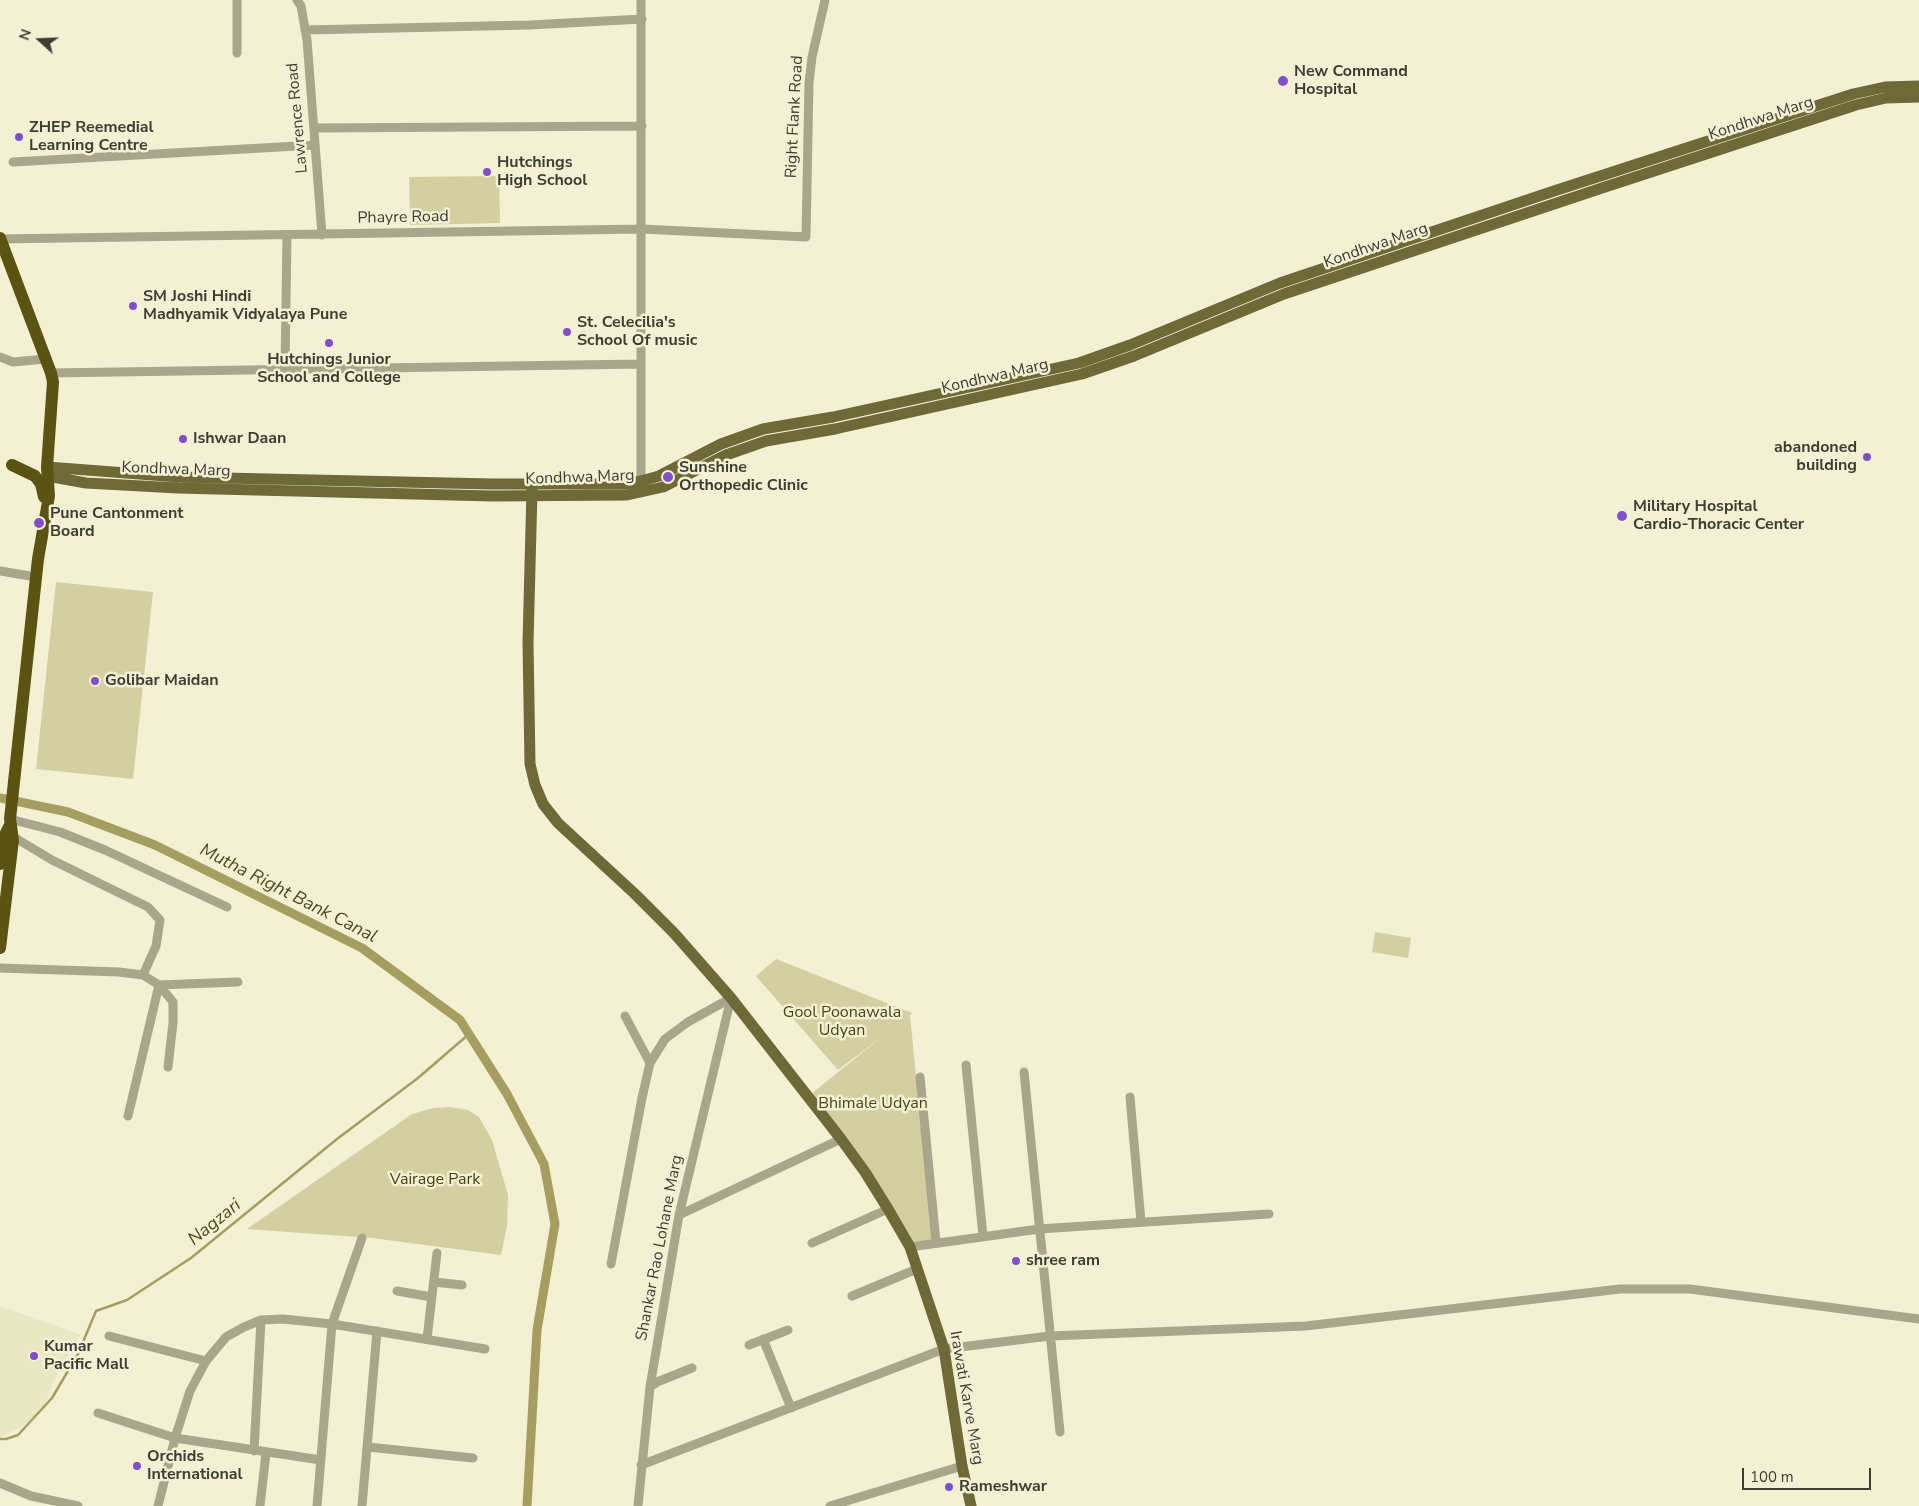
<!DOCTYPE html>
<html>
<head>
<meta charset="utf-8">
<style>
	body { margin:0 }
	#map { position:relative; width:1919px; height:1506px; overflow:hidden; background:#f3f0d4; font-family:"Nunito Sans",sans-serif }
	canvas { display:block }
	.north { position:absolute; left:15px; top:15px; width:50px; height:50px; -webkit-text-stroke:4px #f3f0d4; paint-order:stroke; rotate:290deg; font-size:14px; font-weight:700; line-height:20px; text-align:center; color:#3e3d32 }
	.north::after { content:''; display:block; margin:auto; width:18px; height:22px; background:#3e3d32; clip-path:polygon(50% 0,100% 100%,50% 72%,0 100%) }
	.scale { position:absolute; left:1742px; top:1468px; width:129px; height:22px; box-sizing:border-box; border:2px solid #3e3d32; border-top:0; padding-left:6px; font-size:15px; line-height:18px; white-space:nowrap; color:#3e3d32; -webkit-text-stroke:4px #f3f0d4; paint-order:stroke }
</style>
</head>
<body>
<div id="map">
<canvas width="1919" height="1506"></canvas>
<div class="north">N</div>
<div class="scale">100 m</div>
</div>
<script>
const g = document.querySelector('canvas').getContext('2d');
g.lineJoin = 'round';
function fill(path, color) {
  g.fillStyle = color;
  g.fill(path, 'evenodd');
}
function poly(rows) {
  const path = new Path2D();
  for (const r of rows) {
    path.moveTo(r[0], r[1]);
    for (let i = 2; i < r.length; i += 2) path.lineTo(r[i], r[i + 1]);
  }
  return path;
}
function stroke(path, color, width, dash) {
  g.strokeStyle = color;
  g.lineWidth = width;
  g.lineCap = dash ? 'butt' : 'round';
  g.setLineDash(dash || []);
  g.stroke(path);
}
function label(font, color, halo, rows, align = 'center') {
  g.font = font + ' "Nunito Sans",sans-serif';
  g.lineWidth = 5;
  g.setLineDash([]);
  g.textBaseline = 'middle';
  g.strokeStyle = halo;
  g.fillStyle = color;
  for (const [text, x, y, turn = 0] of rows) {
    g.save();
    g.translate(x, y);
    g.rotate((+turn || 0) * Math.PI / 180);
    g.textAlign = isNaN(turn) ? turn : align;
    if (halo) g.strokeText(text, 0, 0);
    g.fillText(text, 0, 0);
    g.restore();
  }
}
const built = poly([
	[0,1306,81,1335,55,1378,46,1402,34,1416,20,1428,0,1437]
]);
const green = poly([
	[499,176,500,223,410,225,409,177],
	[56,582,153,592,133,779,36,769],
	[1375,932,1411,938,1408,958,1372,952],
	[776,959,912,1013,910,1015,932,1243,912,1246,811,1094,883,1036,838,1070,756,976],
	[449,1107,468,1110,479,1117,492,1140,508,1195,507,1226,501,1255,372,1238,247,1229,412,1114,433,1108]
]);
const stream = poly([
	[0,1439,6,1439,18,1435,52,1398,78,1354,96,1311,127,1300,191,1258,337,1139,418,1078,469,1034]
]);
const canal = poly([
	[0,798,68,812,155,845,362,948,460,1020,507,1094,544,1164,555,1224,537,1330,527,1506]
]);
const minor = poly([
	[237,0,237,53],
	[297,0,301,6,307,40,322,235],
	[305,30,530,25,642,19],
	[314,128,642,126],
	[13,162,315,145],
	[0,239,642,229,806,237,809,83,812,57,825,0],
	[0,357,13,362,46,359],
	[285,369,287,236],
	[51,373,641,364],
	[641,487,641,0],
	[0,571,36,577],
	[10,819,60,832,105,850,227,907],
	[12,836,52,860,148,907,160,920,156,946,143,975],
	[0,968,119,972,143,975,159,985,173,1002,173,1023,168,1067],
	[625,1016,650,1063],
	[966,1065,983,1236],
	[1024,1072,1060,1432],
	[920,1077,936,1242],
	[1130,1097,1141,1222],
	[128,1116,159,985,238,982],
	[679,1215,841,1139],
	[812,1243,888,1209],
	[910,1247,1039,1229,1269,1214],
	[611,1264,642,1098,650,1063,665,1039,688,1022,731,998],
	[434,1282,462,1285],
	[397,1291,432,1297],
	[852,1296,917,1269],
	[109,1336,206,1361],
	[427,1339,437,1253],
	[763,1339,791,1408],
	[749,1345,788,1330],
	[650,1387,657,1382,692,1368],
	[98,1413,175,1438,321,1460],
	[368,1447,473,1458],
	[254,1451,261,1320],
	[641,1465,944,1349,1050,1336,1306,1326,1620,1289,1690,1289,1919,1319],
	[0,1483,31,1496,78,1506],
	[158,1506,175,1438,190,1391,206,1361,226,1337,244,1327,261,1320,283,1319,332,1324,485,1349],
	[260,1506,266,1453],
	[317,1506,332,1324,362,1238],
	[362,1506,377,1331],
	[638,1506,650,1387,679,1215,731,998],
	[830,1506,962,1466]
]);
const major = poly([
	[47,467,179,477,492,484,625,484,641,481,659,476,721,444,763,429,833,417,1079,363,1130,345,1280,283,1554,191,1853,94,1885,87,1919,86],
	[47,476,86,483,178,488,492,496,627,495,663,487,726,455,766,441,835,429,1082,374,1134,356,1284,294,1602,188,1856,105,1886,98,1919,97],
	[532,490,528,642,530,764,535,785,543,804,558,823,635,894,674,933,731,998,841,1139,865,1172,888,1209,910,1247,944,1349,962,1466,971,1506]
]);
const highway = poly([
	[0,238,51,373,53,382,47,467,49,496,38,559,10,819,13,840,0,948],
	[12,465,35,476,41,484,44,497],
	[0,864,3,839,10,825]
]);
const markers = [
	[1283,81,6,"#8050c8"],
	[19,137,5,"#8050c8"],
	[487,172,5,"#8050c8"],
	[133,306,5,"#8050c8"],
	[567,332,5,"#8050c8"],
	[329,343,5,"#8050c8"],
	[183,439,5,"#8050c8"],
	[1867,457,5,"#8050c8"],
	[668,477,6,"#8050c8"],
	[1622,516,6,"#8050c8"],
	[39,523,6,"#8050c8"],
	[95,681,5,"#8050c8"],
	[1016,1261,5,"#8050c8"],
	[34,1356,5,"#8050c8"],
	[137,1466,5,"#8050c8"],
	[949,1487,5,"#8050c8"]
];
const poiNames = [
	["New Command",1294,72],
	["Hospital",1294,90],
	["ZHEP Reemedial",29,128],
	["Learning Centre",29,146],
	["Hutchings",497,163],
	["High School",497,181],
	["SM Joshi Hindi",143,297],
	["Madhyamik Vidyalaya Pune",143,315],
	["St. Celecilia's",577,323],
	["School Of music",577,341],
	["Hutchings Junior",329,360,"center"],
	["School and College",329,378,"center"],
	["Ishwar Daan",193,439],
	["abandoned",1857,448,"right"],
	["building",1857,466,"right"],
	["Sunshine",679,468],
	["Orthopedic Clinic",679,486],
	["Military Hospital",1633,507],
	["Cardio-Thoracic Center",1633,525],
	["Pune Cantonment",50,514],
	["Board",50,532],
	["Golibar Maidan",105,681],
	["shree ram",1026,1261],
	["Kumar",44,1347],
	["Pacific Mall",44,1365],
	["Orchids",147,1457],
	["International",147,1475],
	["Rameshwar",959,1487]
];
const streetNames = [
	["Right Flank Road",795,117,-87],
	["Lawrence Road",298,118,-95],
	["Kondhwa Marg",1761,119,-18],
	["Phayre Road",403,218,-1],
	["Kondhwa Marg",1376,246,-19],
	["Kondhwa Marg",995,377,-13],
	["Kondhwa Marg",176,470,2],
	["Kondhwa Marg",580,478,-2],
	["Shankar Rao Lohane Marg",660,1248,-79],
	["Irawati Karve Marg",966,1398,80]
];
const parkNames = [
	["Gool Poonawala",842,1013],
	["Udyan",842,1031],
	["Bhimale Udyan",873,1104],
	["Vairage Park",435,1180]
];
const waterNames = [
	["Mutha Right Bank Canal",288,894,27],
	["Nagzari",215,1223,-39]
];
fill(built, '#eae7c3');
fill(green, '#d4cfa0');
stroke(stream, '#a59e60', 2.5);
stroke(canal, '#a59e60', 9);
stroke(minor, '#a8a68b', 9);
stroke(major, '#6e6937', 11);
stroke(highway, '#5a5312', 12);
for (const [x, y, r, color] of markers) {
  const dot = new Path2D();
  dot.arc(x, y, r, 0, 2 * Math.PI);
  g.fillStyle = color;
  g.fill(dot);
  stroke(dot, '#f3f0d4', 2);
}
label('bold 16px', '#3e3d32', '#f3f0d4', poiNames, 'left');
label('16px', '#3e3d32', '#f3f0d4', streetNames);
label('16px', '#494413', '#f3f0d4', parkNames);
label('italic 18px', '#504a1a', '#f3f0d4', waterNames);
</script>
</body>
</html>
